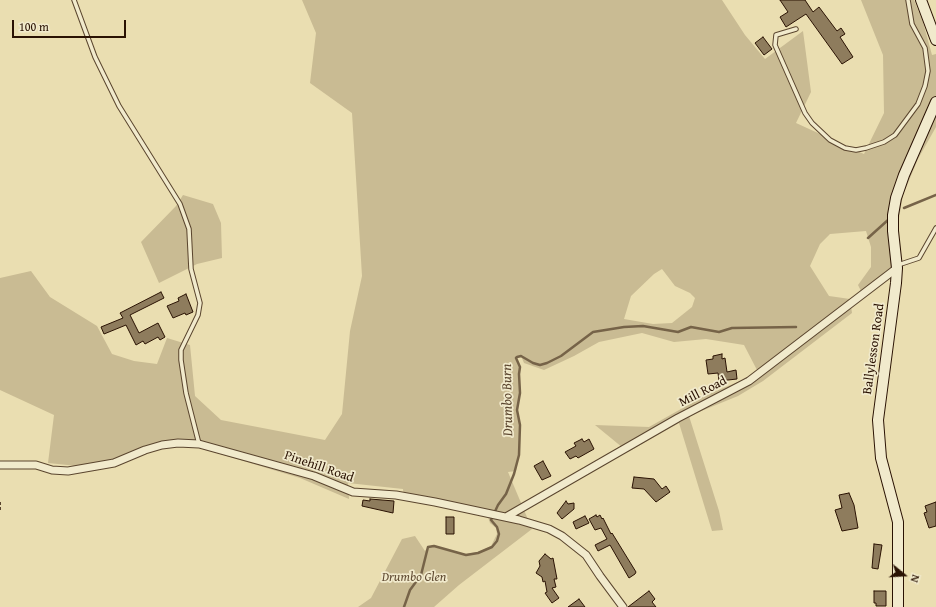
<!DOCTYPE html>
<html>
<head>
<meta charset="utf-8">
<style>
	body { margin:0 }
	#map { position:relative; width:936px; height:607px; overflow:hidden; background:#eadeb1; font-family:"Gentium Book Plus",serif }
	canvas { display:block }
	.north { position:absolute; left:884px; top:555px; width:40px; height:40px; -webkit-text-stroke:3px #f1eacc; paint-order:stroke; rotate:108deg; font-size:11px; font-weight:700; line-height:16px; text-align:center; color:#2a1203 }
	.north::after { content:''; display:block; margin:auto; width:14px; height:18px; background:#2a1203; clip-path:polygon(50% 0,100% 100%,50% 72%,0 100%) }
	.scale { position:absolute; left:12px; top:20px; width:114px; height:18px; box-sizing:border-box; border:2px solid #2a1203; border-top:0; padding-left:5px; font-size:12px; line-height:14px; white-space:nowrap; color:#2a1203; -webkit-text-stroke:3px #f1eacc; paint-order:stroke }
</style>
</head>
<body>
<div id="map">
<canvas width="936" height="607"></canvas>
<div class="north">N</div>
<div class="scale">100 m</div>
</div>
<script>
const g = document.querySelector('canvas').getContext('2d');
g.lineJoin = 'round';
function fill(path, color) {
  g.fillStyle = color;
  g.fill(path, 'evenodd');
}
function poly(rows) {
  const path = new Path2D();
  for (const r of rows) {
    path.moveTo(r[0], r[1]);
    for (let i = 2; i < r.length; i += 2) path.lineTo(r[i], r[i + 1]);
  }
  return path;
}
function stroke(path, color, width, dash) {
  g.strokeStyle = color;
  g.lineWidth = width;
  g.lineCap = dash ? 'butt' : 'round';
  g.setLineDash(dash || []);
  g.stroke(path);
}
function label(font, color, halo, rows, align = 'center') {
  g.font = font + ' "Gentium Book Plus",serif';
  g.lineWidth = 3.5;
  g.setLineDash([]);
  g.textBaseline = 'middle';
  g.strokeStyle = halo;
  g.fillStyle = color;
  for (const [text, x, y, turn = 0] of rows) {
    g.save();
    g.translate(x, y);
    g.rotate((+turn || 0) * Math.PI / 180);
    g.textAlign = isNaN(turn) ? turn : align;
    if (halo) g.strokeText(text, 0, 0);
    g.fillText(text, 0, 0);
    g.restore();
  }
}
const green = poly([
	[302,0,722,0,745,35,765,59,803,31,811,92,796,123,864,154,884,113,883,55,861,0,914,0,923,22,932,55,936,54,936,127,918,159,903,195,897,230,901,253,891,268,861,291,858,285,871,267,871,247,866,231,830,234,820,244,810,266,829,296,850,299,852,313,763,381,738,396,689,416,719,511,723,530,712,531,679,423,628,452,595,425,649,427,704,396,745,379,757,370,744,345,706,339,674,342,642,333,599,342,574,356,544,370,524,363,521,356,517,357,516,358,520,367,519,374,520,393,517,410,520,425,519,455,516,471,508,472,532,529,459,585,434,607,358,607,371,598,402,539,415,536,425,551,428,547,433,545,465,554,478,552,491,546,497,534,496,528,490,523,488,517,404,499,403,489,348,483,349,499,300,478,200,448,179,446,176,440,145,446,114,460,77,466,48,463,54,415,0,390,0,278,31,271,50,297,97,326,112,354,134,361,157,364,167,338,190,345,195,396,221,420,325,440,342,414,350,331,362,276,352,113,310,83,316,33],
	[662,269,675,286,690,293,695,298,692,307,672,323,653,324,624,319,631,296,654,274],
	[183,195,213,204,221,223,222,258,197,264,159,283,141,242,176,206]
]);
const stream = poly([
	[904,208,936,195],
	[868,238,888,220],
	[404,607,410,590,421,575,428,547,434,546,466,555,478,553,492,547,497,541,499,534,497,527,491,520,498,505,506,494,514,474,519,455,520,425,517,410,520,393,519,374,520,367,516,358,517,357,521,356,533,363,540,365,547,363,561,356,593,332,624,327,643,326,678,332,691,327,719,332,732,328,796,327]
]);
const building = poly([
	[780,0,805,0,813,12,819,7,837,31,841,28,845,34,840,37,853,57,842,64,806,14,786,27,780,17,788,12,780,0],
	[763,37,772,49,764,55,755,43,763,37],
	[161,292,164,298,130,315,139,333,158,323,165,337,160,340,158,337,145,344,143,341,136,345,126,325,104,334,101,327,123,318,120,313,161,292],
	[186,294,193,312,186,315,185,313,173,318,167,306,179,301,178,298,186,294],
	[722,354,722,359,725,358,727,372,736,370,737,379,719,381,718,373,708,374,706,360,713,359,713,356,722,354],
	[582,439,584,442,589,439,594,449,578,458,576,456,570,459,565,452,576,446,574,443,582,439],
	[543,461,551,476,542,480,534,466,543,461],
	[634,477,654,479,662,489,666,486,670,492,656,502,644,489,632,488,634,477],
	[849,493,854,505,858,528,842,531,835,510,842,508,839,495,849,493],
	[370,499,394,501,393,513,362,506,363,500,370,501,370,499],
	[566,501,568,504,574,503,574,509,562,519,557,513,566,501],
	[936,502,936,526,929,528,924,513,927,512,925,506,936,502],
	[596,515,597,517,600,515,602,519,603,518,611,534,612,533,636,572,635,574,629,578,610,545,598,551,595,545,607,539,601,528,595,530,589,519,596,515],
	[585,516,589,523,576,529,573,522,585,516],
	[446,517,454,517,454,534,446,534,446,517],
	[874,544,882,545,878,569,872,568,874,544],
	[545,554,551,559,553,558,557,579,554,579,556,587,552,588,559,598,552,603,545,593,547,592,545,581,543,582,542,577,536,573,540,566,539,561,545,554],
	[649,591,655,599,652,602,656,607,628,607,649,591],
	[874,591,886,591,886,606,876,606,876,603,874,603,874,591],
	[579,599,585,607,568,607,579,599]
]);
const path = poly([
	[0,502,0,512]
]);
const service = poly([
	[74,0,95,57,119,106,180,204,189,229,191,269,200,303,198,315,181,350,181,360,186,393,199,444],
	[796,29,776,35,775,45,805,113,812,123,830,140,845,148,856,150,866,148,884,142,895,135,918,104,925,86,928,71,925,48,912,24,908,0],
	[898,265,919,258,936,228]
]);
const minor = poly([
	[0,465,36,465,52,470,68,471,114,463,145,450,162,445,178,443,199,444,314,476,353,492,396,495,435,502,519,520,549,529,562,536,586,555,600,576,623,607],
	[506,517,678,418,749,381,897,268]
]);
const secondary = poly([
	[921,0,936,40],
	[898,607,898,522,881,458,878,420,896,283,897,268,893,231,893,215,896,198,904,175,936,102]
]);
const streetNames = [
	["Ballylesson Road",874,349,-82],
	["Mill Road",703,392,-27],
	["Pinehill Road",319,467,19]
];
const parkNames = [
	["Drumbo Glen",414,578]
];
const waterNames = [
	["Drumbo Burn",508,400,-91]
];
fill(green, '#c9bb93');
stroke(stream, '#766348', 2.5);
fill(building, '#8e7c5d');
stroke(building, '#2a1203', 1);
stroke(service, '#5a452e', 5.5);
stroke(minor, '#5a452e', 9);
stroke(secondary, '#2a1203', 12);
stroke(path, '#2a1203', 1.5, [3, 2]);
stroke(service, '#f1eacc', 3.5);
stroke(minor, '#f1eacc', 7);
stroke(secondary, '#f1eacc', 10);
label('13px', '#2a1203', '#f1eacc', streetNames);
label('italic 13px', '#624d35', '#f1eacc', parkNames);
label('italic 14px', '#5d4831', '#f1eacc', waterNames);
</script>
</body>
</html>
